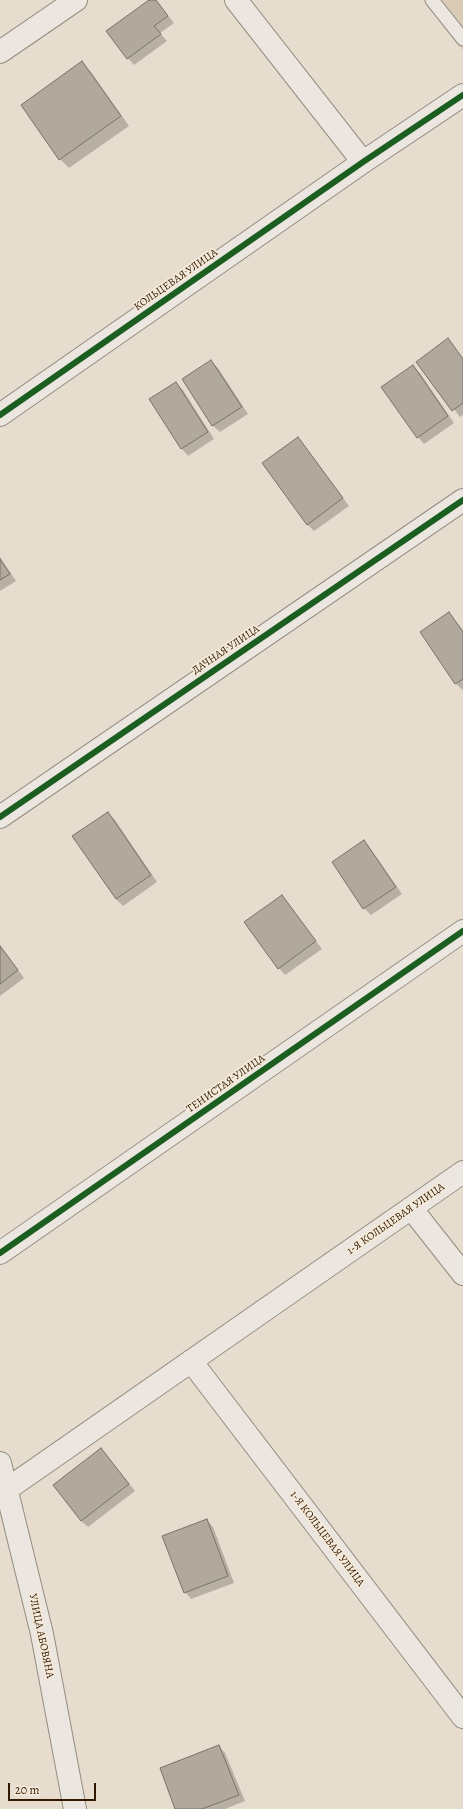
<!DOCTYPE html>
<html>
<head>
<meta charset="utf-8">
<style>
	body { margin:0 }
	#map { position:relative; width:463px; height:1809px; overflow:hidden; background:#e6ddce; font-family:Alegreya,serif }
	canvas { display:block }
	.scale { position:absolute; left:8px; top:1783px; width:88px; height:18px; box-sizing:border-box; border:2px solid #311800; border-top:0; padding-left:5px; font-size:12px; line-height:14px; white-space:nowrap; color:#311800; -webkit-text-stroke:3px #f5ead9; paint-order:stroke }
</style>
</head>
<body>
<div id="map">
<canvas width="463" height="1809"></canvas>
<div class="scale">20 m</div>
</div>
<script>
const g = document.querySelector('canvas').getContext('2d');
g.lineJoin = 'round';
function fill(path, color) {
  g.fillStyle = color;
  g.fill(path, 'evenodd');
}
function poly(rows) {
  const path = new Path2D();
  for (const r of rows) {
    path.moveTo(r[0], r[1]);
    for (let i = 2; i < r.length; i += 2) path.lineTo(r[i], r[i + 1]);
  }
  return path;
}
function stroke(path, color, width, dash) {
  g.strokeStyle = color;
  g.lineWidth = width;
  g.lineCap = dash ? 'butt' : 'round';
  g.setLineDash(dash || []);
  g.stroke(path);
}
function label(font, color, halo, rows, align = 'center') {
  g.font = font + ' Alegreya,serif';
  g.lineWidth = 3.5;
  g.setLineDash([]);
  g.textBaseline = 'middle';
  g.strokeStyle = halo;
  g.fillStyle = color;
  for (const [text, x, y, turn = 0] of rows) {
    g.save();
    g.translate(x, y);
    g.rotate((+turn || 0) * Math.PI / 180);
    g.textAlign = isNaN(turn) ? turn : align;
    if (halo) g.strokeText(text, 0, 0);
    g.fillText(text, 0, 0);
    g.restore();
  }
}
const green = poly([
	[423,0,463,0,463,51]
]);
const shadow = poly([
	[151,0,155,0,160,5,174,23,160,33,167,41,134,65,128,58],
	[82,63,91,72,129,126,69,168,60,159],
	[448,340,463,358,463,415,460,417,418,362],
	[211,361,218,368,248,414,220,432,213,426,183,380],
	[413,366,420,373,454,423,424,444,418,437],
	[176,383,183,390,214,439,188,456,182,449,151,400],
	[297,438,349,506,314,531,307,524],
	[0,557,16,581,0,591],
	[449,613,463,630,463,690,456,684,421,632],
	[108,813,115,820,157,882,123,906,116,899,74,836],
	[364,841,370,848,402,894,371,915,364,908,333,862],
	[282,896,322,949,285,975,279,968],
	[0,945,24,978,0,996],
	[101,1449,135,1491,88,1527,81,1521],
	[207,1520,213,1527,234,1583,191,1599,185,1592],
	[219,1746,225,1753,245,1801,225,1809,177,1809]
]);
const building = poly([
	[149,0,156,0,168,16,154,26,161,34,127,59,106,31,149,0],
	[82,61,121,116,59,160,21,105,82,61],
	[448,338,463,359,463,403,452,411,416,362,448,338],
	[211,360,242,407,212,426,182,379,211,360],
	[413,365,448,416,417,438,381,387,413,365],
	[176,382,208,432,181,449,149,399,176,382],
	[298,437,343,498,307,525,262,463,298,437],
	[0,559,10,574,0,580,0,559],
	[449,612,463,632,463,679,455,684,420,632,449,612],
	[108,812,151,875,116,899,72,836,108,812],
	[364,840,396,887,363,909,332,862,364,840],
	[282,895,316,941,278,969,244,922,282,895],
	[0,946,18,970,0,984,0,946],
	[101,1448,129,1484,81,1521,53,1485,101,1448],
	[207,1519,228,1576,184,1593,162,1536,207,1519],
	[219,1745,239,1795,202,1809,175,1809,160,1768,219,1745]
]);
const service = poly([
	[432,0,463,39]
]);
const minor = poly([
	[236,0,363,162],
	[0,52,76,0],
	[0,415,363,162,463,95],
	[0,817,463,500],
	[411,1208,463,1274],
	[0,1253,463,931],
	[191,1361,463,1717],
	[0,1463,42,1634,75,1809],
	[6,1490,463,1172]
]);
const cycleway = poly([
	[0,415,363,162,463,95],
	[0,817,463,500],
	[0,1253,463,931]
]);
const streetNames = [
	["КОЛЬЦЕВАЯ УЛИЦА",176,280,-35],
	["ДАЧНАЯ УЛИЦА",226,650,-34],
	["ТЕНИСТАЯ УЛИЦА",226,1084,-35],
	["1-Я КОЛЬЦЕВАЯ УЛИЦА",396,1219,-35],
	["1-Я КОЛЬЦЕВАЯ УЛИЦА",327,1539,53],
	["УЛИЦА АБОВЯНА",41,1636,78]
];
fill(green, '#dacbb6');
fill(shadow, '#0003');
fill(building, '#b1a99d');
stroke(building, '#7a7166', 1);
stroke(service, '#948c80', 15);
stroke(minor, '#948c80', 24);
stroke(service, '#ebe6df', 13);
stroke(minor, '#ebe6df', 22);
stroke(cycleway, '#1b5e20', 6);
label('11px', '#311800', '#f5ead9', streetNames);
</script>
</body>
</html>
